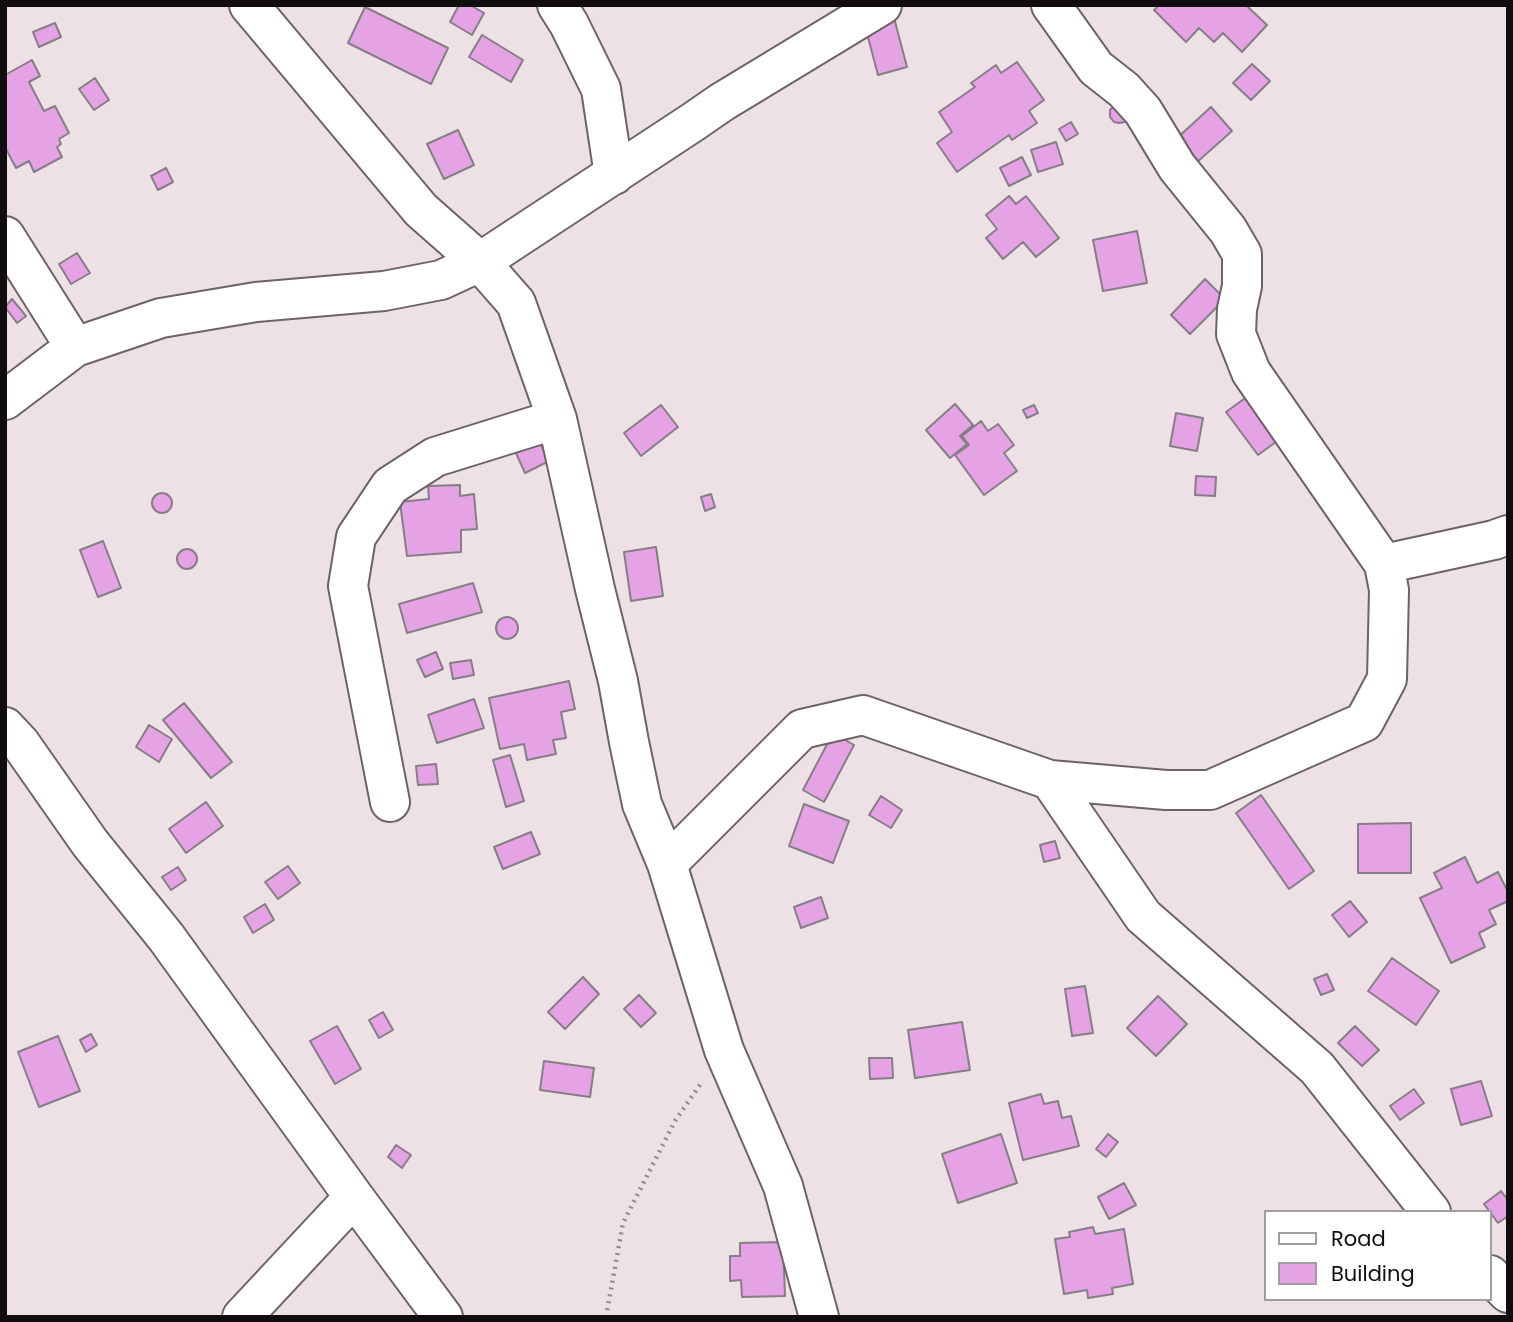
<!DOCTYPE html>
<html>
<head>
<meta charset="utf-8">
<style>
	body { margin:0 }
	#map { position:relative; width:1513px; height:1322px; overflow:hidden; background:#eee1e5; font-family:Poppins,sans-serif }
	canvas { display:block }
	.frame { position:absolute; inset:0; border:7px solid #110d0e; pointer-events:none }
	.legend { position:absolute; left:1264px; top:1210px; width:228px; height:91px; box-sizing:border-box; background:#fff; border:2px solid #a09e9f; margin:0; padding:9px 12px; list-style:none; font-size:21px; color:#110d0e }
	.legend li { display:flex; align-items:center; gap:14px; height:35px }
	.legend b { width:35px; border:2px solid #a09e9f }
</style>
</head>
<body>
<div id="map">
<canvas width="1513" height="1322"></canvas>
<div class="frame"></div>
<ul class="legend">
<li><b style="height:9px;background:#fff"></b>Road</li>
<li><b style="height:19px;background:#e5a3e5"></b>Building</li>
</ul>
</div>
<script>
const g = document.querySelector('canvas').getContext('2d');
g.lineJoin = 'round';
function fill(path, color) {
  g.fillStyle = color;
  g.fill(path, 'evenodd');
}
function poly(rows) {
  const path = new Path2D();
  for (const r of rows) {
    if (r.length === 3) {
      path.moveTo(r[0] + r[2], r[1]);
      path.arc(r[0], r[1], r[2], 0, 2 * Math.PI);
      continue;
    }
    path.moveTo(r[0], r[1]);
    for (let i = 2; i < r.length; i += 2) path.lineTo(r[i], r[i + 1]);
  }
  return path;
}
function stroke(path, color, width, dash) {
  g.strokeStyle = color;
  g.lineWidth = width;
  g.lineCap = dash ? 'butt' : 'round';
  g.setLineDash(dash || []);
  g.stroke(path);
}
const building = poly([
	[459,5,470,5,484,13,472,35,450,22,459,5],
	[1159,5,1249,5,1248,7,1267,25,1242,52,1223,33,1214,42,1199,28,1186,42,1154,10,1159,5],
	[365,7,448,48,431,84,348,43,365,7],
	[893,14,907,67,878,75,864,22,893,14],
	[55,23,61,37,39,47,33,32,55,23],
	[482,35,523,60,511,82,469,57,482,35],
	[32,60,40,76,29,82,44,111,55,106,69,133,59,139,61,144,57,147,62,157,34,172,29,161,16,168,5,147,5,75,32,60],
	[1017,62,1044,100,1029,111,1037,123,1012,140,1009,135,957,172,937,143,952,132,939,112,975,87,971,83,996,65,1001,73,1017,62],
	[1252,64,1270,81,1251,100,1233,83,1252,64],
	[95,78,109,100,94,110,79,89,95,78],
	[1114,106,1128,117,1125,122,1119,123,1114,122,1110,117,1110,110,1114,106],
	[1211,107,1232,131,1196,163,1176,139,1211,107],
	[1071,122,1078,134,1066,141,1059,129,1071,122],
	[458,130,474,165,444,179,427,144,458,130],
	[1056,142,1063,164,1038,172,1031,150,1056,142],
	[1022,157,1031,175,1009,186,1000,168,1022,157],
	[166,168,173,182,158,190,151,176,166,168],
	[1009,196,1016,204,1026,196,1059,238,1036,257,1023,242,1003,259,986,238,997,229,986,215,1009,196],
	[1137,231,1147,283,1103,291,1093,240,1137,231],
	[77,253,90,273,71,284,59,264,77,253],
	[1205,279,1225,299,1190,334,1171,315,1205,279],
	[12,299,26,316,17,323,5,307,12,299],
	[1248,396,1280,439,1258,455,1226,412,1248,396],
	[955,404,973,425,960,436,967,444,950,458,926,430,955,404],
	[661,405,678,427,641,456,624,433,661,405],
	[1034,405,1038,413,1027,418,1023,410,1034,405],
	[1176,413,1203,418,1197,451,1170,446,1176,413],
	[981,421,988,431,998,424,1014,445,1004,453,1017,471,984,495,955,455,969,445,962,436,981,421],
	[539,441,549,461,525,473,515,451,539,441],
	[1196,476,1216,477,1215,496,1195,495,1196,476],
	[460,485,460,496,474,494,477,529,461,530,461,552,407,556,400,502,429,499,428,486,460,485],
	[162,503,10],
	[711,494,715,507,705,511,701,497,711,494],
	[103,541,121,588,98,597,80,550,103,541],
	[656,547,663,596,631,601,624,552,656,547],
	[187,559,10],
	[473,583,482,612,407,633,399,604,473,583],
	[507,628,11],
	[436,652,443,669,425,677,417,660,436,652],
	[471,660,474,675,453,679,450,663,471,660],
	[569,681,575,709,561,712,566,738,553,740,556,754,527,760,524,744,500,749,489,698,569,681],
	[474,699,484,728,437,743,428,715,474,699],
	[184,703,232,762,211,778,163,720,184,703],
	[149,725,172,739,159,762,136,747,149,725],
	[833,733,854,745,824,802,803,790,833,733],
	[510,755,524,801,506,807,493,760,510,755],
	[436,764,438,784,418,785,416,766,436,764],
	[1261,795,1314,871,1289,889,1236,813,1261,795],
	[881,796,902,810,891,828,869,815,881,796],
	[206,802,223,826,186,853,169,829,206,802],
	[804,804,849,821,833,863,789,846,804,804],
	[1411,823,1411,873,1358,873,1358,824,1411,823],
	[531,832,540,854,503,869,494,847,531,832],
	[1055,841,1060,858,1044,862,1040,845,1055,841],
	[1465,857,1477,883,1498,872,1508,892,1508,901,1489,910,1496,924,1479,933,1485,947,1451,963,1420,898,1442,888,1434,873,1465,857],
	[288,866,300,883,278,899,265,882,288,866],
	[178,867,186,880,171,890,162,877,178,867],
	[821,897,828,918,801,928,794,907,821,897],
	[1350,901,1367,922,1349,937,1332,915,1350,901],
	[265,904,274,920,253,933,244,917,265,904],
	[1392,958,1439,991,1416,1025,1368,991,1392,958],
	[1327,974,1334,990,1321,995,1314,979,1327,974],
	[583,977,599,994,565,1029,548,1012,583,977],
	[1085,986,1093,1033,1072,1036,1065,989,1085,986],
	[639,995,656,1013,641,1027,624,1009,639,995],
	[1158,996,1187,1024,1156,1056,1127,1028,1158,996],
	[383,1012,393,1030,379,1038,369,1020,383,1012],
	[962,1022,970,1070,915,1078,908,1030,962,1022],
	[337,1026,361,1069,335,1084,310,1041,337,1026],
	[1355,1026,1379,1050,1362,1066,1338,1043,1355,1026],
	[91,1034,97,1045,86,1052,80,1040,91,1034],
	[58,1036,80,1091,39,1107,18,1052,58,1036],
	[869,1058,892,1058,893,1078,870,1079,869,1058],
	[544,1061,594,1068,590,1097,540,1090,544,1061],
	[1481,1081,1492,1116,1461,1125,1451,1089,1481,1081],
	[1414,1089,1424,1103,1400,1120,1390,1106,1414,1089],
	[1041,1094,1044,1104,1058,1101,1062,1118,1071,1116,1079,1146,1023,1160,1009,1103,1041,1094],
	[1001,1134,1017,1183,958,1203,942,1154,1001,1134],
	[1108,1134,1118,1142,1106,1157,1096,1149,1108,1134],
	[396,1145,411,1155,402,1168,388,1157,396,1145],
	[1124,1183,1136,1205,1109,1219,1098,1197,1124,1183],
	[1501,1191,1508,1200,1508,1216,1498,1223,1484,1204,1501,1191],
	[1093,1227,1095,1234,1124,1229,1133,1284,1112,1288,1113,1294,1088,1298,1087,1290,1064,1294,1055,1239,1070,1237,1069,1232,1093,1227],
	[783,1242,785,1296,742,1297,741,1280,730,1281,730,1256,740,1256,740,1243,783,1242]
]);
const path = poly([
	[606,1317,623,1223,675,1121,702,1082]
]);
const minor = poly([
	[249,5,421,210,480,262,516,303,557,419,595,589,618,681,629,742,642,804,667,864,724,1050,783,1186,819,1317],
	[557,5,569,24,601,89,614,175],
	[5,236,75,347],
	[5,400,75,347,161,318,256,302,384,291,441,280,480,262,693,122,722,102,882,5],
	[1384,564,1494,540,1508,535],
	[5,727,20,743,90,843,166,937,354,1197,443,1317],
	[1050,780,1143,916,1317,1068,1431,1212],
	[390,802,348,586,356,537,390,486,435,457,557,419],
	[667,864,802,729,863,715,1050,780,1166,790,1210,790,1364,722,1387,679,1389,590,1384,564,1251,372,1236,334,1237,309,1242,286,1242,254,1228,230,1177,167,1143,111,1124,90,1096,68,1051,5],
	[1490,1275,1508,1293],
	[242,1317,354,1197]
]);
fill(building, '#e5a3e5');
stroke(building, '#867e86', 2);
stroke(minor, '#6d6367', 42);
stroke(path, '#92898b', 4.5, [2, 5]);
stroke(minor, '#fff', 38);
</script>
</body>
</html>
